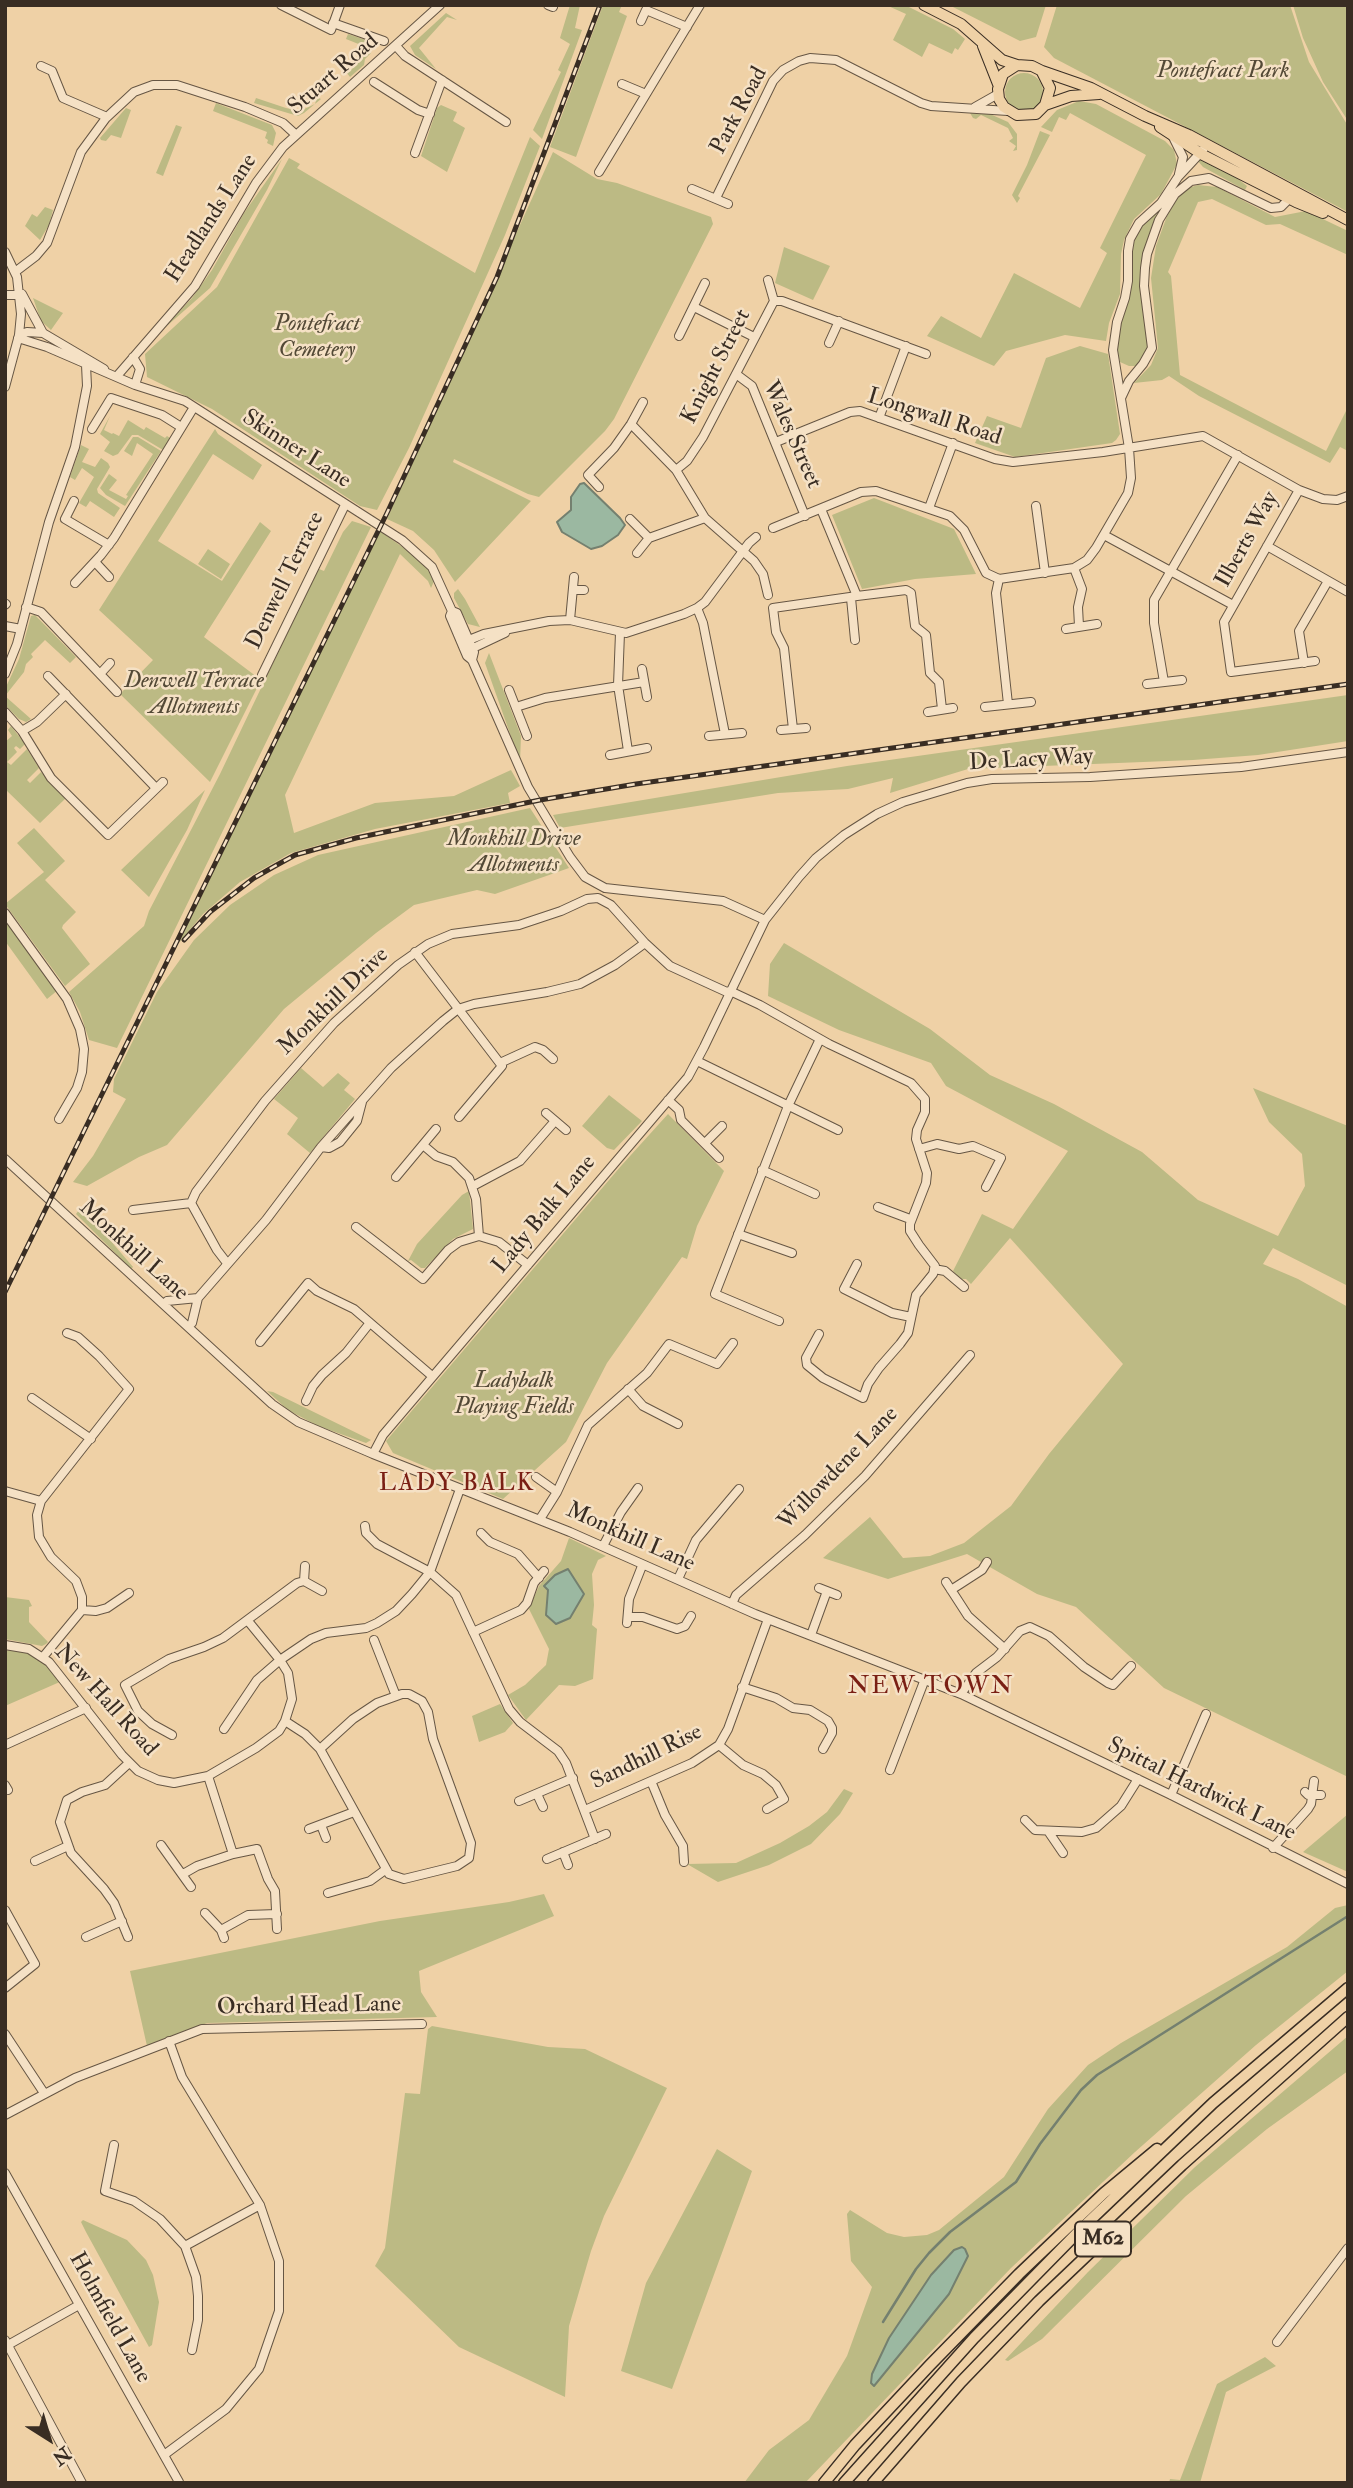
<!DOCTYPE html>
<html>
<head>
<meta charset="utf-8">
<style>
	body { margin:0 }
	#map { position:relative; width:1353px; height:2488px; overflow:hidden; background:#efd1a6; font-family:"IM FELL Double Pica",serif }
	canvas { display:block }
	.frame { position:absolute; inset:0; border:7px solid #392d23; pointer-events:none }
	.north { position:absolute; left:14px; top:2404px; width:70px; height:70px; -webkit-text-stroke:5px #f5e1c5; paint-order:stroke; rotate:143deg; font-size:19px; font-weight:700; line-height:28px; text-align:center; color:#392d23 }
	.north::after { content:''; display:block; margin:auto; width:24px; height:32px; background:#392d23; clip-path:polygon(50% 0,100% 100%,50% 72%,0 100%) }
</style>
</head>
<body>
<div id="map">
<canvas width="1353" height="2488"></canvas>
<div class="frame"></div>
<div class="north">N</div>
</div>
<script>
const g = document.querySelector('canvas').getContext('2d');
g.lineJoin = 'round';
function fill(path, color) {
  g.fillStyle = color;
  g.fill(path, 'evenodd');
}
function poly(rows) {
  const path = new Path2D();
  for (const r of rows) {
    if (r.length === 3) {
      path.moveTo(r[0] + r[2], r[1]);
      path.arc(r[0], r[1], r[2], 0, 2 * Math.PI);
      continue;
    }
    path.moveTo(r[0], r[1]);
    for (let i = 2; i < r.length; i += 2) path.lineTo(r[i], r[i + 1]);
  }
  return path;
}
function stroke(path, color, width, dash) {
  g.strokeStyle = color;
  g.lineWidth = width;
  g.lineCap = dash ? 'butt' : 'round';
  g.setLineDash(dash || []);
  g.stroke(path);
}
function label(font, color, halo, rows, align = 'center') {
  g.font = font + ' "IM FELL Double Pica",serif';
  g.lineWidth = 5;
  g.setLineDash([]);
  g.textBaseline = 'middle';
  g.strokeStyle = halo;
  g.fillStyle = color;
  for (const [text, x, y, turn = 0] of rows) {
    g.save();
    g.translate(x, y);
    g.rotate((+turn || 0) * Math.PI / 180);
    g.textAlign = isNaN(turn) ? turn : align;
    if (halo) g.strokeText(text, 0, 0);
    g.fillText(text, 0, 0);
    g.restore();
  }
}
const green = poly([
	[570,5,580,5,575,28,582,30,542,139,533,130,561,72,558,70,570,44,560,38],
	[603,5,622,5,619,12,627,16,576,157,550,147],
	[886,5,905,5,953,29,965,39,958,50,955,48,952,54,929,43,922,57,893,40,906,14],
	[949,5,1046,5,1036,37,1020,41],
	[1057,5,1290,5,1309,62,1348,126,1348,212,1054,58,1044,47],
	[1293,5,1348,5,1348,121,1323,82,1303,38],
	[446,13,457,20,447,17,419,48,436,69,415,55,410,46],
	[348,34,369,41,372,44,371,53,365,59,364,65,350,77,340,64,352,69,361,45,346,39],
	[1024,92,19],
	[317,97,321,99,304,113,298,116,254,103,256,98,286,108,300,111,315,104],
	[1079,101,1096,104,1165,141,1174,150,1177,164,1161,194,1134,219,1124,240,1121,254,1120,294,1109,323,1106,341,1065,335,1006,351,994,366,927,336,941,316,981,338,1014,273,1080,308,1107,253,1100,248,1146,155,1070,113,1066,120,1059,117,1052,132,1041,127,1057,110],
	[216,103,272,125,276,133,273,146,267,143,268,140,265,138,267,132,213,111],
	[441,105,457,112,453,121,465,128,447,172,421,156,437,108],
	[126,108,131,110,121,138,111,135,106,141,101,140,100,138],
	[970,113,990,114,1008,122,1017,134,1017,150,1013,151,1016,146,1009,141,1013,138,1008,128,981,115,976,119,973,118],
	[176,125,182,127,163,176,156,173],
	[1040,131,1050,135,1018,196,1020,198,1017,203,1012,195,1027,165],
	[530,137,540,146,505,235,409,448,377,510,360,506,212,409,147,377,145,354,217,287,289,158,300,164,297,168,475,273],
	[553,152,597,179,617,183,711,217,713,224,614,419,605,431,539,497,528,494,454,459,453,462,531,501,455,582,434,550,413,531,387,519],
	[1199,157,1233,175,1247,186,1245,190,1203,167,1197,160],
	[282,159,267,190,210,288,160,332,192,298,212,270,244,213],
	[1198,185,1217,187,1275,217,1306,211,1348,231,1348,255,1280,224,1266,225,1212,199,1198,202,1168,272,1171,276,1180,375,1326,451,1348,407,1348,451,1340,447,1330,463,1199,396,1169,376,1162,380,1134,383,1151,365,1158,348,1151,278,1156,246,1167,216,1177,199,1188,188],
	[45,207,53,210,49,225,40,240,25,226,32,214,37,217],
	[1158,211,1143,253,1140,274,1149,346,1146,355,1137,366,1129,366,1120,362,1117,352,1119,328,1131,288,1131,262,1135,237,1142,226],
	[784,247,830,266,813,300,775,283],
	[33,298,63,313,51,330,41,321],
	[1080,346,1108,354,1120,434,1116,440,1112,443,1015,457,975,443,987,416,1021,428,1046,358],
	[110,416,104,430,112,434,113,433,119,436,128,420,144,430,146,427,165,438,167,436,170,438,163,450,138,435,132,435,118,454,113,456,104,451,110,442,100,434],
	[215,429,218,434,262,465,253,480,213,454,158,541,222,581,260,522,271,531,204,637,261,680,210,782,120,694,153,660,99,610],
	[133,437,138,437,161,451,125,506,106,495,100,488,109,474,117,480,109,490,126,499,128,496,126,495,153,454,137,443,132,456,124,451],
	[81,445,89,449,82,462,95,467,101,458,108,463,110,467,97,489,98,493,120,508,114,517,90,501,86,507,79,503,94,477,82,468,75,480,70,477],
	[874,498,954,529,976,574,915,579,862,589,832,515],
	[352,521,371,527,117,1048,89,1040,80,1012,69,992,144,926,149,911,220,774,315,575,319,569,324,571,343,532],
	[380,531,422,561,435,579,431,588,428,581,400,554,285,795,294,833,375,803,454,796,511,770,520,786,508,793,510,803,375,829,291,853,240,882,203,914,178,944],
	[208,549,230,564,221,579,198,564],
	[458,589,465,599,480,627,468,624,454,598,454,593],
	[35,615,76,657,70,663,45,640,31,654,33,657,26,664,24,672,5,696,31,719,26,722,19,719,5,705,5,689,19,659,31,616],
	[489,653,521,736,520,762,485,663],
	[1348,695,1348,741,1258,755,1193,760,968,769,890,793,893,778,848,789,778,793,560,828,553,815,847,766],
	[11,726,25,744,20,749,16,746,14,748,17,752,7,762,11,765,27,749,39,768,27,780,30,783,41,772,66,798,40,823,5,789,5,742,12,736,8,730],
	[205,790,187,830,149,897,121,870],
	[530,808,569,868,495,894,477,890,414,905,376,933,284,1009,167,1145,139,1157,87,1186,73,1182,93,1156,126,1099,113,1092,114,1079,157,992,194,940,230,905,274,875,318,855],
	[34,828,65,861,45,880,76,912,63,925,62,928,90,964,65,986,5,904,44,872,17,843],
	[5,920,58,990,47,999,5,941],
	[784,943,930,1029,990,1075,1054,1104,1142,1152,1198,1200,1278,1236,1305,1186,1302,1154,1269,1122,1253,1088,1348,1126,1348,1286,1273,1248,1263,1264,1298,1279,1348,1307,1348,1777,1164,1688,1076,1607,1037,1594,967,1554,888,1579,823,1558,870,1517,903,1558,930,1556,964,1543,1011,1506,1049,1454,1123,1364,1010,1238,971,1284,966,1279,960,1279,953,1271,982,1214,1013,1229,1068,1151,946,1086,931,1063,839,1030,768,996,770,964],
	[301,1068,323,1087,338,1073,350,1083,344,1090,355,1099,310,1153,287,1134,298,1118,274,1099],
	[609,1095,642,1121,614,1150,607,1148,582,1126],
	[668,1114,724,1171,697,1226,687,1259,682,1257,607,1363,566,1442,503,1499,393,1453,386,1441,621,1166],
	[469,1191,473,1229,453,1239,425,1268,421,1268,411,1260,408,1261,417,1244,462,1195],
	[79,1210,105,1229,104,1233,133,1267,131,1269,76,1214],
	[267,1391,273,1392,371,1440,366,1443,318,1426,288,1410],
	[569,1538,606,1556,598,1560,592,1574,594,1605,592,1625,597,1629,593,1679,575,1686,559,1685,526,1720,508,1695,525,1685,546,1665,549,1649,529,1609,539,1586,561,1561],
	[5,1597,29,1600,32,1606,29,1607,29,1622,48,1642,46,1644,42,1646,5,1639],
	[5,1650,26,1652,41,1659,62,1681,5,1706],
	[500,1704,513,1723,505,1732,479,1742,472,1716],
	[844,1789,853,1793,840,1814,811,1844,769,1865,718,1882,687,1864,736,1863,780,1843,809,1826,827,1812],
	[1348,1814,1348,1872,1303,1852],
	[544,1894,554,1916,419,1971,421,1992,437,2017,207,2023,147,2046,130,1971,380,1921,509,1902],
	[1348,1905,1348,1971,1256,2045,1135,2152,1011,2268,805,2483,744,2483,769,2450,809,2420,847,2356,872,2287,851,2261,847,2214,850,2210,887,2233,904,2237,927,2235,939,2230,1004,2177,1048,2109,1088,2065,1121,2043,1287,1947,1335,1908],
	[432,2026,548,2047,585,2049,667,2088,604,2216,591,2251,569,2326,565,2397,459,2347,375,2266,385,2248,405,2093,420,2094,428,2029],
	[1348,2036,1348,2071,1267,2129,1186,2196,1042,2339,1008,2361,1005,2360,1088,2272,1195,2167],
	[717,2149,752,2171,672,2389,621,2371,646,2283],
	[83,2220,127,2240,146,2260,153,2275,159,2302,152,2345,149,2347,86,2232,81,2222],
	[1265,2357,1276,2366,1226,2392,1200,2483,1169,2483,1170,2479,1180,2480,1217,2384]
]);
const water = poly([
	[584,483,620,518,625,525,618,535,602,546,591,549,562,532,557,522,571,510,571,497,580,484,584,483],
	[568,1569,584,1594,570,1618,556,1624,546,1615,548,1590,544,1586,555,1575,568,1569],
	[962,2247,965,2249,968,2256,949,2294,874,2386,871,2383,872,2374,889,2338,931,2275,954,2250,962,2247]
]);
const stream = poly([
	[883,2322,916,2269,929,2253,950,2232,1016,2182,1040,2144,1081,2090,1097,2075,1348,1916]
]);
const minor = poly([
	[281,5,331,30,340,5],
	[548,5,553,7],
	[641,21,646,10,687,27],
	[333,23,384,41],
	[396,46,405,56,506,122],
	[41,66,52,71,63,98,107,117],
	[374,82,418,110,430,114],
	[622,84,646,94],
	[975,107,998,94],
	[1173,137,1183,157,1179,174],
	[415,153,442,80],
	[599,172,700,5],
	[692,189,728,204],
	[716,198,773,81,783,70,799,61,810,58,836,60,921,103,931,106,1008,111],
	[5,252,17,277,21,314,19,335,5,387],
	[15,272,36,256,47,243,81,152,106,118,134,92,153,85,177,85,245,107,283,123,295,134],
	[768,280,774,301],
	[22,294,43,333],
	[5,295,20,295],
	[774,301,782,301,926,354],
	[694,307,754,337],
	[19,335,27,332,43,333,104,369],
	[679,336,705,283],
	[18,338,47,347,135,385,185,401,402,540,432,567,452,611,457,613,474,652,472,660],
	[829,343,839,321],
	[133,357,140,369,135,385],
	[736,374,752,386,805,516],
	[117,376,195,286,256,183,283,147,440,5],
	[1121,398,1129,381,1143,364,1152,348,1144,286,1145,268,1147,254,1159,220,1175,194,1191,181,1209,178,1271,208,1281,207,1289,199],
	[879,418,906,346],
	[631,424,676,470,705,518,754,561,763,574,768,595],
	[92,429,111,398,162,415,181,427],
	[776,442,850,412,860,411,995,459,1013,462,1103,452,1203,436,1299,490,1323,499,1337,500,1348,496],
	[676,470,687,461,703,437,774,301],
	[599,487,588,475,614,448,631,424,643,402],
	[1299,490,1224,622,1231,672,1315,661],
	[74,501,65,519,109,545],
	[1036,506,1045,573],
	[929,508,953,443],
	[821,509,857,596],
	[630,519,649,538,705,518],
	[773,528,861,492,876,491,950,516,964,530,986,573,999,579,1074,568,1087,560,1096,548,1128,493,1131,478,1129,448,1113,350,1117,322,1125,298,1128,281,1128,251,1130,239,1139,223,1161,203,1178,177,1203,150],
	[1104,535,1233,605],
	[1267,546,1348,592],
	[637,553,649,538],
	[95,562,109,577],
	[1074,568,1082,589,1078,607,1079,626],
	[999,579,996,593,1008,704],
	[75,583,101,555,114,538,194,407],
	[573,590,584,590],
	[851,598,855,640],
	[5,605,6,604],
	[26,607,41,612,117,692],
	[697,608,703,623,725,734],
	[452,611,450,616,467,656,472,660,528,787,570,857,585,877,605,888,723,901,765,920],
	[570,620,574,577],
	[5,626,21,629],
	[1066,629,1097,624],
	[620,633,618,685,628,751],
	[464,642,484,634,549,621,570,620,626,633,684,614,697,608,705,602,749,543,756,537],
	[469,650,505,633],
	[1304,663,1299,631,1328,581],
	[642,669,647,697],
	[5,674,17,644,49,522,75,447,87,386,86,365],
	[100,674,110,663],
	[262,675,345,505],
	[48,676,156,788],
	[1164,682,1154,623,1154,600,1238,455],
	[1147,684,1182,680],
	[509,690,527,736],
	[516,707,545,698,644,682],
	[985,707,1031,702],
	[5,712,22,731,51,778,108,835,163,782],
	[928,712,953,708],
	[793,729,784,648,776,632,773,608,857,596,906,590,911,593,915,626,926,635,930,673,939,682,942,709],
	[781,730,806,728],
	[22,731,37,722,66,694],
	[709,736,742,733],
	[610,755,647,748],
	[5,913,67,999,80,1029,84,1049,82,1072,77,1088,59,1119],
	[415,952,502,1066,459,1117],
	[730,991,760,1005,829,1044,911,1083,925,1099,925,1112,917,1130,916,1139,927,1173,926,1183,910,1224,910,1231,919,1245,935,1266,933,1274,916,1295,908,1333,900,1344,879,1368,868,1384,863,1398,823,1378,807,1365,806,1358,819,1334],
	[697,1061,838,1130],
	[500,1063,535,1047,543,1050,553,1059],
	[668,1100,679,1110,681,1120,719,1158],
	[546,1113,566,1130],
	[705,1143,722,1126],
	[423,1145,436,1156,453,1162,469,1178,476,1199,479,1236],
	[321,1147,329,1148,340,1142,357,1121,362,1102],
	[919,1149,937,1144,959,1149,973,1146,1001,1158,986,1187],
	[5,1159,272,1404,298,1422,373,1454,570,1532,755,1614,961,1694,1171,1795,1348,1884],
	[762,1170,815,1194],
	[396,1177,436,1129],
	[473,1186,520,1161,555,1121],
	[191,1203,217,1250,227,1263],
	[878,1207,910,1219],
	[133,1210,191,1203,196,1192,265,1101,334,1023,398,965,428,944,452,934,519,925,561,911,587,899,598,898,611,905,645,943,670,966,729,993],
	[356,1227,423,1279,448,1250,459,1242,479,1236,499,1242,528,1265],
	[738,1234,792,1253],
	[857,1264,844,1289,892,1313,911,1317],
	[934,1269,945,1271,964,1287],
	[164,1304,167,1301,198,1298],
	[779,1321,715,1294,788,1106,820,1039],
	[188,1327,192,1323,198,1298,266,1220,321,1147,391,1068,443,1021,458,1009,474,1004,547,992,580,984,615,965,645,943],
	[260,1342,308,1283,317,1291,354,1309,432,1376],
	[628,1389,643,1406,678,1424],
	[32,1398,91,1439],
	[306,1401,313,1386,322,1375,346,1353,369,1324],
	[373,1454,383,1435,688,1077,704,1047,765,920,799,877,816,858,844,835,877,814,903,802,967,783,992,779,1090,777,1241,767,1348,752],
	[536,1477,557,1492],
	[5,1491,41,1501],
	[540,1519,557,1492,588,1425,647,1373,669,1344,717,1364,733,1343],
	[365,1526,366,1533,377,1544,430,1572,456,1595,509,1709,520,1722,558,1751,566,1763,595,1839],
	[481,1533,490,1542,518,1554,539,1578],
	[603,1546,621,1512,638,1488],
	[678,1579,696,1540,739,1489],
	[304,1581,305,1566],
	[946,1582,968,1616,1005,1649],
	[819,1588,837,1595],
	[951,1590,982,1570,987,1562],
	[732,1604,736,1595,805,1535,865,1476,970,1355],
	[82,1610,96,1611,107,1608,129,1593],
	[628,1617,643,1617,677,1629,685,1626,691,1616],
	[627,1623,629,1599,642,1566],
	[473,1632,521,1610,527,1603,534,1583,544,1571],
	[811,1635,827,1591],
	[374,1640,396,1696],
	[5,1645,29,1649,49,1662,122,1755,138,1771,158,1780,174,1783,208,1776,256,1748,279,1731,285,1721,292,1699,288,1673,280,1660,311,1639,326,1633,366,1628,377,1623,396,1611,412,1594,430,1572,460,1489],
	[43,1657,82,1610,82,1597,76,1581,51,1557,39,1537,37,1515,41,1501,129,1389,99,1356,78,1337,67,1333],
	[742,1687,776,1698,793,1708,810,1710,828,1721,832,1728,832,1733,823,1749],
	[961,1694,976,1673,997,1657,1020,1631,1030,1627,1049,1636,1084,1667,1108,1683,1113,1685,1131,1666],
	[285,1721,305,1734,320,1749,389,1874,404,1879,457,1866,469,1858,471,1843,433,1739,428,1712,422,1701,409,1694,402,1694,377,1703,353,1719,320,1749],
	[224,1729,257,1680,280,1660,248,1621],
	[172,1735,152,1724,138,1711,125,1685,169,1659,204,1647,223,1638,297,1583,304,1581,322,1591],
	[5,1745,86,1708],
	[719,1745,743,1765,763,1774,776,1785,784,1799,767,1809],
	[890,1770,925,1679],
	[208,1776,233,1854],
	[651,1781,665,1815,683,1846,684,1862],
	[5,1785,8,1790],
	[1305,1792,1308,1795,1321,1795],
	[537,1794,543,1807],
	[1171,1795,1206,1714],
	[519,1801,573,1778],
	[585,1810,692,1763,719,1745,728,1729,768,1619],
	[1025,1820,1035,1830,1082,1832,1096,1828,1121,1806,1138,1779],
	[321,1825,326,1838],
	[309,1829,354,1812],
	[1048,1831,1063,1853],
	[161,1845,191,1887],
	[1273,1848,1308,1809,1311,1804,1314,1781],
	[563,1852,568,1865],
	[547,1859,606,1834],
	[35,1861,68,1846],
	[183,1874,197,1866,233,1854,257,1849,268,1879,275,1891,277,1929],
	[328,1893,370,1881,385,1870],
	[5,1910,35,1964,5,1988],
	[205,1913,221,1930,224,1938],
	[221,1930,248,1915,277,1914],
	[86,1937,122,1921],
	[128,1937,114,1903,104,1889,71,1853,60,1822,67,1800,82,1792,105,1785,129,1763],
	[5,2034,44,2093],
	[5,2115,75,2078,202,2029,422,2024],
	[114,2145,105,2191,134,2201,160,2219,185,2246,196,2277,198,2296,198,2320,192,2350],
	[5,2173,179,2482],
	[185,2246,260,2205],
	[5,2340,82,2483],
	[1277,2342,1348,2248],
	[8,2345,79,2305],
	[164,2455,226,2409,259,2369,279,2311,279,2261,260,2205,182,2077,169,2041]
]);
const major = poly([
	[924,5,961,24,1002,60,1017,65,1032,66,1042,71,1091,88,1145,116,1189,135,1348,220],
	[983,46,998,84],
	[1017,65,1003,74,998,89,999,99,1004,107,1017,115,1036,114,1045,105,1050,88,1042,72],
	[1045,105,1071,96,1099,94],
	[1160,127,1203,155,1296,202,1323,213]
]);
const highway = poly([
	[824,2483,855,2445,930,2365,1019,2274,1104,2193,1157,2149],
	[844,2483,974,2338,1080,2230,1213,2103,1348,1988],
	[873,2483,961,2382,1039,2301,1182,2165,1348,2017]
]);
const rail = poly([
	[184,940,210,912,254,878,275,866,295,855,356,838,540,800,636,784,1348,684],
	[5,1292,387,513,497,277,600,5]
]);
const shields = [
	[1103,2239,56]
];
const shieldNames = [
	["M62",1103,2239]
];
const parkNames = [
	["Pontefract Park",1223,72],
	["Pontefract",317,325],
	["Cemetery",317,351],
	["Denwell Terrace",194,682],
	["Allotments",194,708],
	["Monkhill Drive",514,840],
	["Allotments",514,866],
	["Ladybalk",514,1382],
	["Playing Fields",514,1408]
];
const streetNames = [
	["Stuart Road",334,75,-41],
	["Park Road",740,111,-62],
	["Headlands Lane",212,219,-57],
	["Knight Street",717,367,-63],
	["Longwall Road",934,418,18],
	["Wales Street",791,435,66],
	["Skinner Lane",296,450,33],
	["Ilberts Way",1248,540,-61],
	["Denwell Terrace",286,581,-64],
	["De Lacy Way",1031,761,-3],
	["Monkhill Drive",334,1002,-44],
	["Lady Balk Lane",545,1215,-50],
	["Monkhill Lane",133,1251,42],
	["Willowdene Lane",839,1469,-46],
	["Monkhill Lane",630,1538,24],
	["New Hall Road",105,1701,48],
	["Sandhill Rise",647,1758,-26],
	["Spittal Hardwick Lane",1201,1790,26],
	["Orchard Head Lane",309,2007,-1],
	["Holmfield Lane",109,2318,61]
];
const neighbourhoodNames = [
	["LADY BALK",457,1485],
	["NEW TOWN",931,1688]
];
fill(green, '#bcba84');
fill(water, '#9bb8a1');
stroke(water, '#74806f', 2);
stroke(stream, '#74806f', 2.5);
stroke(minor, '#665644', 10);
stroke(major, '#392d23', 12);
stroke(highway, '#392d23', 13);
stroke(minor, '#f5e1c5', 8);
stroke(major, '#efd1a6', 10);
stroke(highway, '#efd1a6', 10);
stroke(rail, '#392d23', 5);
stroke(rail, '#f5e1c5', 2.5, [8]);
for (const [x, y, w] of shields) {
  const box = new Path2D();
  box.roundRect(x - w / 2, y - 17.5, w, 35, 5);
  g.fillStyle = '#f5e1c5';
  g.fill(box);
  stroke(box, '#392d23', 2);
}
label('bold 21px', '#392d23', null, shieldNames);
label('italic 23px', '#534936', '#f5e1c5', parkNames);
label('23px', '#392d23', '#f5e1c5', streetNames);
g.letterSpacing = '2px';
label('24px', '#7a1f14', '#f5e1c5', neighbourhoodNames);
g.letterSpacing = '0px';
</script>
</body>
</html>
